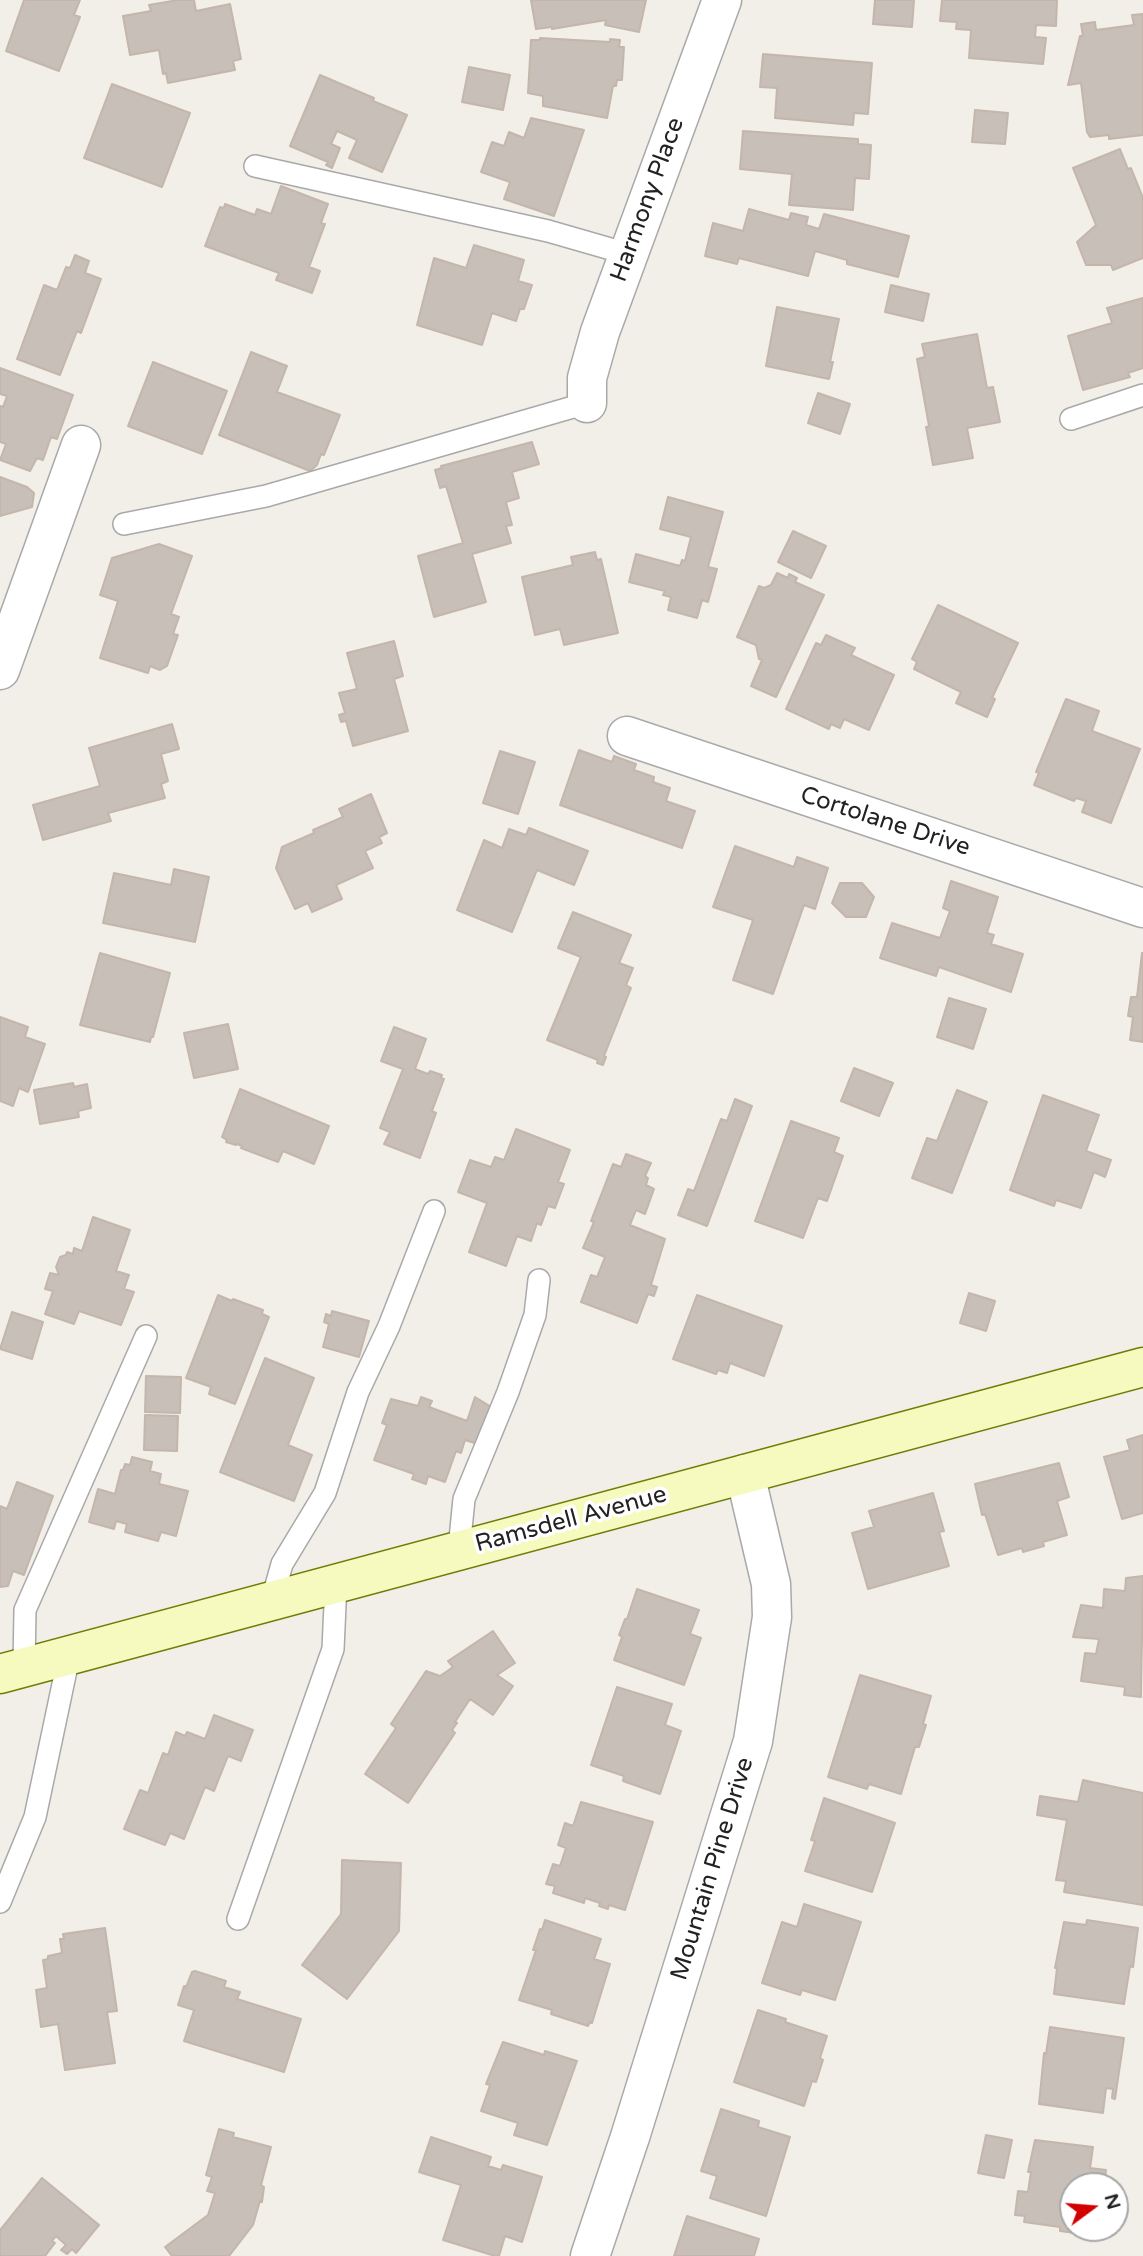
<!DOCTYPE html>
<html>
<head>
<meta charset="utf-8">
<style>
	body { margin:0 }
	#map { position:relative; width:1143px; height:2256px; overflow:hidden; background:#f2efe9; font-family:"Varela Round",sans-serif }
	canvas { display:block }
	.north { position:absolute; left:1059px; top:2172px; width:70px; height:70px; box-sizing:border-box; background:#fff; border:2px solid #a7a7a7; border-radius:50%; rotate:74deg; font-size:19px; font-weight:700; line-height:28px; text-align:center; color:#222 }
	.north::after { content:''; display:block; margin:auto; width:24px; height:32px; background:#d40000; clip-path:polygon(50% 0,100% 100%,50% 72%,0 100%) }
</style>
</head>
<body>
<div id="map">
<canvas width="1143" height="2256"></canvas>
<div class="north">N</div>
</div>
<script>
const g = document.querySelector('canvas').getContext('2d');
g.lineJoin = 'round';
function fill(path, color) {
  g.fillStyle = color;
  g.fill(path, 'evenodd');
}
function poly(rows) {
  const path = new Path2D();
  for (const r of rows) {
    path.moveTo(r[0], r[1]);
    for (let i = 2; i < r.length; i += 2) path.lineTo(r[i], r[i + 1]);
  }
  return path;
}
function stroke(path, color, width, dash) {
  g.strokeStyle = color;
  g.lineWidth = width;
  g.lineCap = dash ? 'butt' : 'round';
  g.setLineDash(dash || []);
  g.stroke(path);
}
function label(font, color, halo, rows, align = 'center') {
  g.font = font + ' "Varela Round",sans-serif';
  g.lineWidth = 7;
  g.setLineDash([]);
  g.textBaseline = 'middle';
  g.strokeStyle = halo;
  g.fillStyle = color;
  for (const [text, x, y, turn = 0] of rows) {
    g.save();
    g.translate(x, y);
    g.rotate((+turn || 0) * Math.PI / 180);
    g.textAlign = isNaN(turn) ? turn : align;
    if (halo) g.strokeText(text, 0, 0);
    g.fillText(text, 0, 0);
    g.restore();
  }
}
const building = poly([
	[24,0,80,0,74,15,80,17,59,71,6,51,24,0],
	[178,0,194,0,196,11,230,4,241,59,233,61,235,70,168,83,166,73,163,74,159,50,130,55,123,16,151,11,149,5,178,0],
	[531,0,646,0,639,32,605,25,606,20,552,29,552,27,536,29,531,0],
	[875,0,914,0,912,27,873,24,875,0],
	[942,0,1057,0,1056,26,1036,25,1035,37,1046,38,1043,64,969,58,971,30,956,29,957,22,940,21,942,0],
	[1143,14,1143,135,1109,139,1109,135,1090,137,1087,132,1081,83,1068,85,1080,36,1083,36,1081,24,1095,22,1096,30,1134,25,1132,15,1143,14],
	[540,38,610,42,610,39,620,40,619,47,624,47,622,80,617,80,616,86,613,86,607,118,543,106,543,96,528,93,531,40,540,40,540,38],
	[763,54,872,63,868,114,854,113,853,125,775,118,777,88,760,87,763,54],
	[469,67,510,75,503,110,462,102,469,67],
	[320,75,374,98,373,101,407,115,382,172,349,158,357,140,337,131,331,144,340,148,332,168,326,165,328,162,290,146,320,75],
	[112,84,190,113,162,187,84,158,112,84],
	[975,110,1008,113,1005,144,972,142,975,110],
	[531,118,584,130,554,216,504,199,510,182,481,172,492,142,504,146,509,132,524,138,531,118],
	[743,131,858,139,858,144,871,145,869,179,855,178,853,210,789,205,792,174,740,169,743,131],
	[1120,149,1128,169,1131,168,1143,198,1143,258,1113,270,1111,265,1086,265,1077,242,1096,225,1073,168,1120,149],
	[281,186,328,204,321,223,325,224,309,267,320,271,312,293,276,280,279,273,205,246,220,207,224,208,225,204,255,215,257,209,271,214,281,186],
	[749,209,789,220,791,213,808,217,806,225,819,229,824,214,909,236,898,277,847,264,847,260,815,251,808,276,739,258,737,264,705,256,713,223,743,231,749,209],
	[474,245,524,260,518,281,532,285,524,309,520,309,516,321,492,313,482,345,417,325,434,258,466,268,474,245],
	[75,255,89,261,85,273,101,279,81,333,77,331,60,375,17,359,44,285,57,290,66,267,70,268,75,255],
	[891,285,929,294,923,321,885,312,891,285],
	[1143,298,1143,368,1128,373,1130,377,1083,390,1068,336,1112,323,1107,308,1143,298],
	[777,307,839,319,830,362,833,362,829,379,766,366,777,307],
	[977,334,987,388,993,387,1000,422,967,428,973,458,933,465,926,427,929,426,917,359,925,357,922,344,977,334],
	[251,352,287,366,277,392,340,415,324,455,321,454,317,465,310,471,219,435,251,352],
	[153,362,227,391,202,454,128,426,153,362],
	[0,368,73,395,57,439,51,437,43,460,37,458,30,471,0,460,6,444,0,442,0,406,3,407,7,396,0,394,0,368],
	[818,393,850,404,840,434,808,423,818,393],
	[532,442,539,464,512,472,519,498,506,502,512,525,506,526,511,543,472,554,486,602,434,617,418,556,463,543,446,486,440,488,435,470,442,468,441,466,532,442],
	[0,477,27,487,34,493,32,507,0,516,0,477],
	[668,497,723,512,708,567,717,569,708,602,702,600,697,618,668,610,671,597,663,595,665,591,629,582,636,554,680,566,682,560,685,561,691,537,660,529,668,497],
	[793,531,826,546,811,578,778,562,793,531],
	[159,544,192,556,171,614,179,617,173,634,178,635,167,666,160,670,150,666,148,673,100,658,118,601,100,595,112,558,159,544],
	[595,552,597,560,601,559,618,633,564,645,560,629,535,635,522,577,573,565,571,557,595,552],
	[777,573,788,578,789,574,797,578,795,582,824,595,776,697,751,686,762,660,759,659,756,645,737,637,759,586,764,588,771,585,777,573],
	[938,605,1018,643,992,698,995,699,987,717,956,703,961,692,914,669,917,662,912,659,938,605],
	[826,635,855,648,851,655,894,675,869,730,844,719,840,728,831,724,829,729,786,709,816,643,821,645,826,635],
	[394,641,403,676,394,679,408,731,353,746,346,721,341,722,339,715,345,713,339,693,357,689,347,653,394,641],
	[1066,699,1099,711,1092,731,1140,749,1111,823,1082,812,1086,801,1076,798,1074,801,1034,785,1039,773,1036,772,1066,699],
	[172,724,179,749,161,754,168,781,161,784,165,798,108,813,111,821,43,840,33,805,100,786,89,748,172,724],
	[579,750,612,762,614,756,636,764,634,770,654,777,653,782,670,788,666,801,695,811,682,848,560,805,579,750],
	[500,751,535,762,518,814,483,803,500,751],
	[371,794,387,833,379,837,382,843,365,851,373,868,336,885,342,899,312,912,308,903,295,909,276,868,282,847,314,833,313,830,343,817,339,809,371,794],
	[529,828,588,851,574,885,537,870,512,932,457,910,484,840,502,848,509,829,526,835,529,828],
	[735,846,794,867,797,857,828,868,815,909,804,905,773,994,733,980,753,920,713,907,735,846],
	[174,869,209,877,195,942,103,923,114,873,171,885,174,869],
	[951,881,998,897,987,933,994,935,991,944,1023,954,1011,992,939,967,936,976,880,958,892,923,940,938,950,911,943,908,951,881],
	[840,883,862,883,874,897,866,917,846,917,832,903,840,883],
	[573,912,631,935,619,963,633,968,626,985,631,988,604,1056,606,1057,603,1065,597,1063,598,1060,547,1040,581,957,558,948,573,912],
	[100,953,170,973,153,1037,151,1037,150,1042,80,1025,100,953],
	[1142,953,1143,953,1143,1042,1130,1040,1133,1017,1128,1016,1131,997,1137,997,1142,953],
	[949,998,986,1009,973,1049,937,1037,949,998],
	[0,1017,28,1027,25,1037,45,1044,28,1092,19,1088,13,1106,0,1101,0,1017],
	[228,1024,238,1069,194,1078,184,1033,228,1024],
	[394,1027,426,1039,415,1069,428,1074,430,1071,442,1075,441,1078,444,1079,432,1111,436,1113,420,1158,384,1144,390,1132,380,1128,403,1069,381,1061,394,1027],
	[854,1068,893,1083,879,1116,841,1101,854,1068],
	[73,1083,74,1087,87,1084,91,1108,78,1111,79,1117,40,1124,34,1090,73,1083],
	[240,1089,329,1126,314,1164,283,1151,278,1162,241,1148,242,1146,237,1144,236,1145,226,1142,227,1140,222,1137,240,1089],
	[957,1090,987,1102,952,1193,912,1178,927,1138,937,1141,957,1090],
	[1043,1095,1099,1115,1086,1151,1111,1160,1105,1177,1094,1172,1081,1208,1056,1200,1054,1206,1010,1190,1043,1095],
	[735,1099,752,1106,707,1226,678,1215,688,1189,694,1191,721,1119,727,1121,735,1099],
	[791,1121,839,1138,834,1152,843,1156,827,1201,818,1198,803,1238,755,1221,791,1121],
	[516,1129,570,1150,558,1182,564,1184,555,1208,548,1206,541,1225,537,1223,531,1241,517,1236,506,1266,469,1252,487,1203,458,1192,470,1160,491,1167,495,1157,504,1160,516,1129],
	[626,1154,651,1163,645,1176,648,1178,646,1185,654,1189,645,1214,636,1210,630,1225,665,1239,651,1285,657,1287,654,1296,648,1294,637,1323,581,1302,591,1275,597,1277,605,1257,583,1248,594,1222,591,1221,613,1164,621,1167,626,1154],
	[93,1217,130,1230,116,1271,129,1275,124,1289,134,1292,121,1325,79,1311,74,1324,45,1314,53,1291,45,1289,50,1273,59,1275,56,1267,60,1257,66,1255,67,1252,73,1254,74,1248,82,1251,93,1217],
	[969,1293,995,1301,986,1331,960,1323,969,1293],
	[218,1295,232,1301,233,1299,263,1310,262,1314,269,1317,235,1404,209,1394,211,1387,186,1378,218,1295],
	[697,1295,782,1326,764,1376,730,1363,727,1373,718,1370,716,1374,673,1359,697,1295],
	[332,1311,369,1321,359,1357,323,1347,329,1324,324,1322,326,1314,331,1316,332,1311],
	[12,1312,43,1322,32,1359,0,1349,12,1312],
	[265,1358,314,1378,288,1445,312,1455,294,1501,220,1472,265,1358],
	[146,1376,181,1377,180,1413,145,1412,146,1376],
	[421,1397,432,1401,429,1407,467,1421,475,1397,493,1408,481,1445,465,1440,461,1453,456,1451,445,1482,428,1476,426,1484,412,1479,414,1474,374,1460,387,1425,382,1423,391,1399,418,1406,421,1397],
	[145,1415,178,1416,177,1451,144,1450,145,1415],
	[1143,1435,1143,1513,1122,1519,1104,1457,1130,1450,1127,1440,1143,1435],
	[132,1457,152,1462,150,1471,161,1474,159,1484,188,1491,176,1536,161,1532,158,1541,125,1532,127,1524,116,1521,114,1529,89,1522,98,1489,115,1494,121,1470,123,1470,125,1464,130,1465,132,1457],
	[1059,1463,1069,1497,1057,1501,1067,1535,1043,1542,1044,1546,1023,1552,1022,1548,998,1555,985,1514,982,1515,975,1484,1059,1463],
	[17,1482,53,1496,24,1575,13,1571,8,1586,0,1587,0,1506,7,1509,17,1482],
	[933,1493,944,1531,939,1532,949,1566,868,1589,852,1533,874,1527,869,1511,933,1493],
	[1143,1576,1141,1697,1124,1695,1125,1687,1081,1681,1085,1653,1096,1654,1099,1639,1073,1637,1081,1605,1103,1608,1104,1589,1125,1591,1126,1578,1143,1576],
	[637,1589,699,1610,690,1634,701,1638,684,1685,614,1660,622,1637,619,1635,625,1619,627,1619,637,1589],
	[493,1631,515,1663,497,1675,513,1686,493,1715,470,1699,455,1722,457,1723,452,1730,455,1733,408,1803,365,1774,396,1728,391,1724,426,1671,440,1676,453,1667,448,1661,493,1631],
	[860,1675,931,1696,923,1724,926,1725,919,1747,915,1747,901,1794,869,1784,867,1789,828,1777,860,1675],
	[617,1687,672,1704,665,1725,681,1731,660,1794,623,1781,624,1776,591,1765,617,1687],
	[214,1715,253,1730,241,1761,228,1756,214,1791,205,1787,184,1839,170,1833,165,1845,124,1829,140,1790,148,1793,163,1753,168,1755,176,1732,185,1736,187,1732,205,1739,214,1715],
	[1083,1780,1143,1793,1143,1905,1064,1892,1066,1881,1056,1880,1067,1820,1037,1815,1040,1796,1078,1802,1083,1780],
	[824,1798,895,1823,872,1892,805,1871,815,1841,811,1840,824,1798],
	[581,1802,653,1822,625,1910,609,1905,608,1909,599,1906,600,1903,585,1898,584,1903,553,1893,555,1886,546,1884,553,1864,560,1866,566,1848,558,1845,565,1823,573,1826,581,1802],
	[342,1860,401,1863,399,1931,347,1999,302,1965,341,1914,342,1860],
	[804,1904,861,1922,835,2000,802,1990,800,1995,762,1983,782,1922,797,1927,804,1904],
	[545,1920,601,1939,594,1959,610,1964,592,2023,590,2022,588,2026,551,2014,552,2010,519,2000,536,1950,533,1950,540,1929,542,1930,545,1920],
	[1087,1920,1138,1928,1133,1967,1130,1966,1124,2004,1054,1994,1057,1968,1055,1968,1064,1922,1086,1925,1087,1920],
	[105,1928,117,2011,107,2012,115,2063,65,2070,58,2024,41,2027,36,1990,47,1988,43,1960,48,1959,48,1956,62,1953,60,1939,64,1939,63,1934,105,1928],
	[195,1971,226,1981,224,1987,240,1992,237,1999,301,2019,284,2072,184,2041,194,2010,178,2005,184,1986,186,1987,192,1972,195,1971],
	[758,2010,786,2019,785,2022,827,2036,820,2058,823,2060,816,2082,812,2081,804,2106,734,2082,758,2010],
	[1050,2027,1124,2038,1115,2099,1112,2098,1113,2089,1106,2088,1103,2113,1039,2104,1044,2053,1046,2054,1050,2027],
	[503,2042,544,2055,545,2051,577,2061,547,2145,514,2135,518,2123,481,2111,490,2085,486,2084,503,2042],
	[721,2109,759,2121,758,2127,790,2137,766,2216,710,2198,717,2176,701,2171,721,2109],
	[219,2129,234,2133,233,2137,271,2147,261,2185,264,2187,262,2202,260,2201,253,2225,229,2256,172,2256,165,2247,208,2215,215,2193,207,2191,212,2177,206,2175,219,2129],
	[986,2135,1012,2140,1004,2178,978,2173,986,2135],
	[431,2137,491,2157,488,2166,501,2170,503,2165,542,2177,522,2242,505,2236,499,2256,495,2256,443,2240,461,2185,419,2172,431,2137],
	[1035,2140,1093,2147,1090,2168,1106,2170,1104,2186,1073,2186,1073,2228,1100,2228,1097,2236,1060,2231,1060,2227,1024,2222,1025,2216,1015,2215,1018,2191,1028,2192,1031,2172,1028,2172,1035,2140],
	[42,2178,99,2225,76,2253,72,2249,67,2254,61,2250,66,2245,56,2236,52,2241,55,2243,45,2256,0,2256,0,2230,42,2178],
	[687,2216,759,2239,754,2256,674,2256,687,2216]
]);
const lane = poly([
	[255,166,548,231,628,254],
	[1071,419,1143,395],
	[124,524,266,496,587,403],
	[459,1549,464,1499,508,1392,535,1315,539,1280],
	[272,1600,282,1564,325,1493,358,1392,389,1326,434,1211],
	[24,1668,25,1610,146,1336],
	[0,1902,35,1817,69,1656],
	[238,1919,333,1649,336,1583]
]);
const street = poly([
	[587,403,587,378,600,332,722,0],
	[0,670,81,445],
	[627,736,1143,908],
	[590,2256,630,2137,753,1741,772,1617,771,1584,745,1474]
]);
const secondary = poly([
	[0,1674,1143,1367]
]);
const streetNames = [
	["Harmony Place",648,200,-70],
	["Cortolane Drive",885,822,18],
	["Ramsdell Avenue",571,1520,-15],
	["Mountain Pine Drive",713,1869,-73]
];
fill(building, '#c7bfb8');
stroke(building, '#c4b6ab', 2);
stroke(lane, '#a9a9a9', 24);
stroke(street, '#a9a9a9', 41);
stroke(secondary, '#707d05', 41);
stroke(lane, '#fff', 21);
stroke(street, '#fff', 38);
stroke(secondary, '#f7fabf', 38);
label('24px', '#222', '#fff', streetNames);
</script>
</body>
</html>
